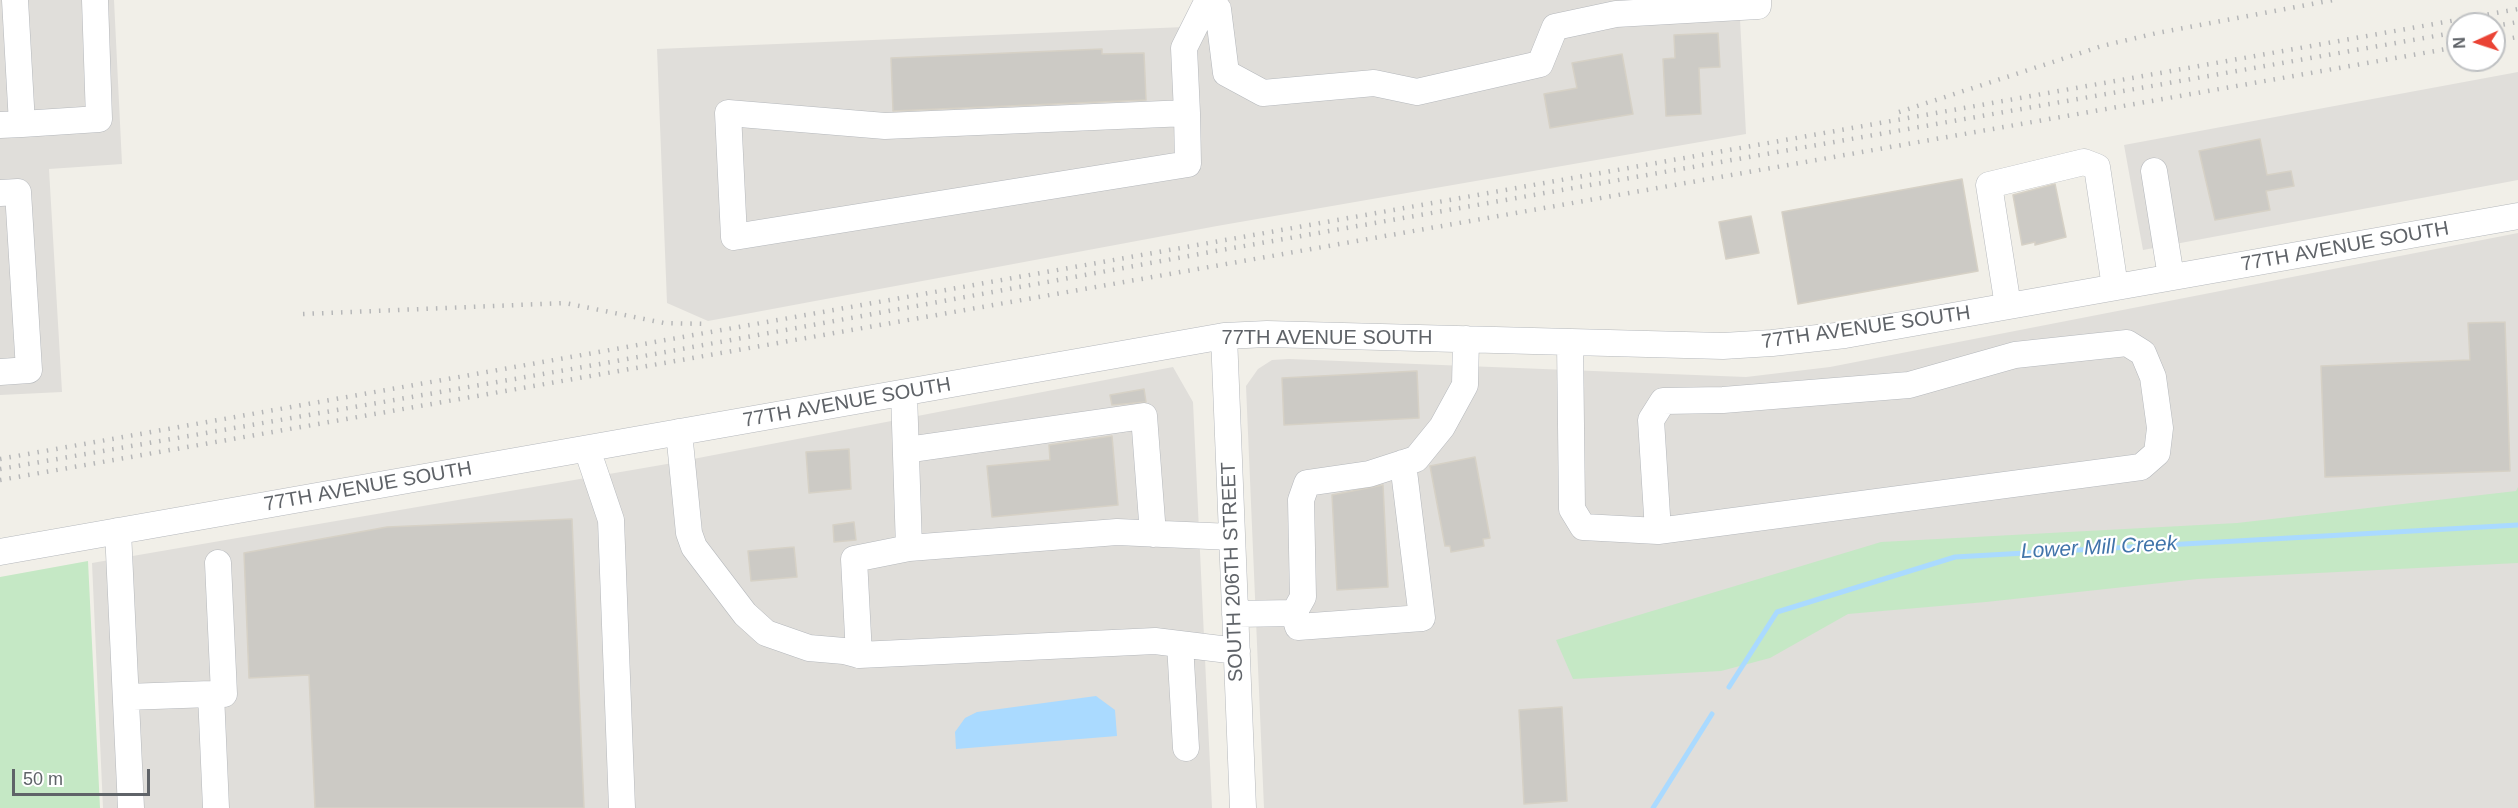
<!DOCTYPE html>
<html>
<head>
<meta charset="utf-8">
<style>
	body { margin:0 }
	#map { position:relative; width:2518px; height:808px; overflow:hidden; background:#f1efe8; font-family:Helvetica,sans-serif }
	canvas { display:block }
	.north { position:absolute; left:2446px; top:12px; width:60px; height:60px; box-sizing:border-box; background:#fff; border:2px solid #bfc1c3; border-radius:50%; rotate:267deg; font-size:16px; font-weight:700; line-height:24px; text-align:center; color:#5f6368 }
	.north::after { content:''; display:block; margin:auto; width:21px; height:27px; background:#ea4335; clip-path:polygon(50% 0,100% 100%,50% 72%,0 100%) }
	.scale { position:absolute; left:12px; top:769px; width:138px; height:27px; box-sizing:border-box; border:3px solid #5f6368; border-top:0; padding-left:8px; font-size:18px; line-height:21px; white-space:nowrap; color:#5f6368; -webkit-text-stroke:4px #fff; paint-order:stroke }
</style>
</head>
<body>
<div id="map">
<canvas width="2518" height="808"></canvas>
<div class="north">N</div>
<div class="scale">50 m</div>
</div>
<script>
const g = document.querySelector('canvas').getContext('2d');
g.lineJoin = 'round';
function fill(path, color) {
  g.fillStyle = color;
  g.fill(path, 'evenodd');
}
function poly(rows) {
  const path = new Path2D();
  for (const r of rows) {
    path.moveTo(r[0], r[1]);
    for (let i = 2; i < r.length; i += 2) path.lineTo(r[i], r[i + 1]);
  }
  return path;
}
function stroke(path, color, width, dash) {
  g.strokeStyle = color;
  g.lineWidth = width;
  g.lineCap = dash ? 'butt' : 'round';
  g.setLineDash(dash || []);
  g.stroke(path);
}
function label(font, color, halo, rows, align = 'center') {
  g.font = font + ' Helvetica,sans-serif';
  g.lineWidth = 4.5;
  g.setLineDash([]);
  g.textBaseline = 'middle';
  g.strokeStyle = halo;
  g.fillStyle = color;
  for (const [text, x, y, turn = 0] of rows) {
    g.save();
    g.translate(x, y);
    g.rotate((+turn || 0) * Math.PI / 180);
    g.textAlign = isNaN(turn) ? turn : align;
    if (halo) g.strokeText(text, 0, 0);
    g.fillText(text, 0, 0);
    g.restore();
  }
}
const industrial = poly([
	[0,0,114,0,122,164,49,169,62,392,0,395],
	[1220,0,1739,0,1746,134,1217,226,708,321,667,303,657,49,1208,26],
	[2518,72,2518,180,2143,250,2124,145],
	[2518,233,2518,808,1264,808,1246,386,1258,369,1272,360,1289,359,1746,377,1830,367],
	[1173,367,1193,402,1212,808,103,808,92,563,667,464]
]);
const green = poly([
	[2518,487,2518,563,2198,579,1986,602,1848,614,1770,658,1721,671,1573,679,1556,640,1881,542,2237,523,2516,491],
	[88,561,100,808,0,808,0,577]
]);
const water = poly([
	[1096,696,1115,710,1117,736,956,749,955,732,965,718,977,712]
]);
const stream = poly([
	[1729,687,1777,612,1955,557,2518,525],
	[1653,808,1712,714]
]);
const building = poly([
	[1718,33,1720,67,1699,68,1701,114,1666,116,1663,59,1675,58,1674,35,1718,33],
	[1102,49,1102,54,1144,53,1146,100,893,111,891,58,1102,49],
	[1622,54,1633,114,1550,128,1544,94,1577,88,1572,63,1622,54],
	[2260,139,2267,175,2291,171,2294,186,2266,191,2270,210,2215,220,2199,151,2260,139],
	[1962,179,1978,271,1798,304,1782,212,1962,179],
	[2055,184,2066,237,2035,245,2035,242,2022,245,2013,195,2055,184],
	[1751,216,1759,253,1726,259,1719,222,1751,216],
	[2505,322,2510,471,2325,477,2321,366,2470,360,2468,323,2505,322],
	[1417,371,1419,418,1284,425,1282,378,1417,371],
	[1144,389,1146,402,1112,405,1110,395,1144,389],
	[1112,436,1118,505,992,517,987,466,1050,460,1049,445,1112,436],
	[849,449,851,489,809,493,806,452,849,449],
	[1475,457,1490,538,1483,539,1484,546,1451,552,1450,546,1445,546,1430,466,1475,457],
	[1383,485,1388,587,1337,590,1332,495,1383,485],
	[572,519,584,808,315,808,309,675,249,678,244,553,387,527,572,519],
	[854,522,856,540,834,542,833,525,854,522],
	[794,547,797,577,751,581,748,551,794,547],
	[1562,707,1567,801,1524,804,1519,710,1562,707]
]);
const minor = poly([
	[1210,0,1218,9,1226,73,1263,93,1374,83,1417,92,1540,64,1555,27,1616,14,1758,6,1758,0],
	[1187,113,885,126,728,113,734,237,1188,164,1187,113,1184,48,1208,0],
	[22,124,99,119,95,0],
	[0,125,22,124,15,0],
	[2154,171,2171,277],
	[0,193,18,192,29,370,0,372],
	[2008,306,1989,185,2084,162,2097,167,2115,287],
	[1224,336,1243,808],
	[1570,342,1572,509,1583,527,1658,531,2141,467,2157,453,2160,428,2153,377,2143,353,2127,343,2015,355,1909,385,1723,400,1663,401,1651,420,1658,531],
	[904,393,909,548,1117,532,1232,537],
	[679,432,689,533,694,547,745,614,766,633,809,648,844,651,859,655],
	[587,449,611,520,622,808],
	[906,450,1144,416,1153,534],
	[1403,463,1422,618,1298,627,1294,613,1303,597,1301,500,1307,483,1369,474,1403,463,1416,459,1442,427,1465,385,1466,339],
	[118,531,131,808],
	[909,548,854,559,859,655,1155,641,1237,651],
	[0,552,1224,336,1267,334,1723,346,1772,343,1845,335,2518,216],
	[1235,614,1294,613],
	[1180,644,1186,748],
	[211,694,224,694,218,563],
	[126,697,211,694,216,808]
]);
const rail = poly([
	[2494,26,2518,22],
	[2494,41,2518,37],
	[1899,112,2102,46,2157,33,2333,0],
	[303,314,565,303,664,323,708,324],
	[0,459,2518,9],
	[0,469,600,364,1216,251,2458,32],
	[0,480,2458,47]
]);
const streetNames = [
	["77TH AVENUE SOUTH",2345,247,-10],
	["77TH AVENUE SOUTH",1866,328,-8],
	["77TH AVENUE SOUTH",1327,338],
	["77TH AVENUE SOUTH",847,403,-10],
	["77TH AVENUE SOUTH",368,487,-10],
	["SOUTH 206TH STREET",1233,572,-92]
];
const waterNames = [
	["Lower Mill Creek",2099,548,-3]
];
fill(industrial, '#e0deda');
fill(green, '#c5e8c5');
fill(water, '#aadaff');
stroke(stream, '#aadaff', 5);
fill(building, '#cccac5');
stroke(building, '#d6d1c6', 1.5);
stroke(minor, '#b5b8bc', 27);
stroke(minor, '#fff', 26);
stroke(rail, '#b6b7b8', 4.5, [1.5, 8]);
label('20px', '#5f6368', '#fff', streetNames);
label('italic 21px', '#4174aa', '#fff', waterNames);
</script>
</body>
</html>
